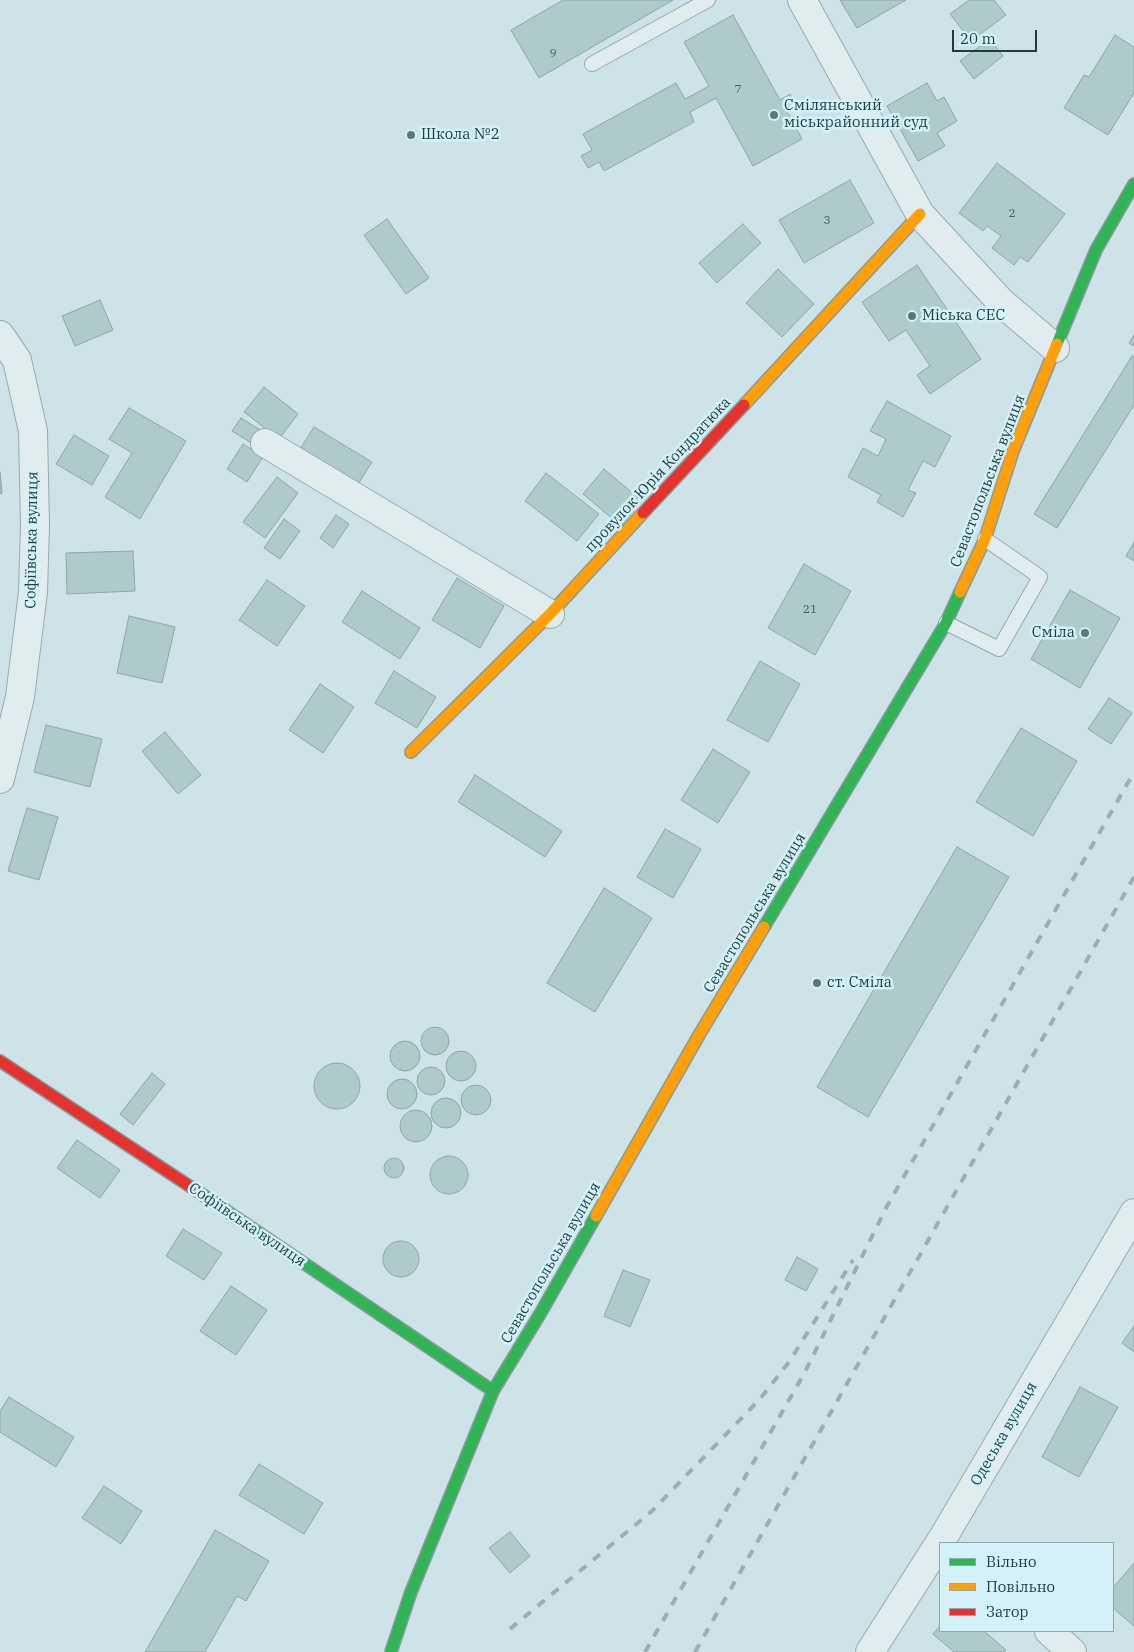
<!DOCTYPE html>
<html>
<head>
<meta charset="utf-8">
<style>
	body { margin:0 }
	#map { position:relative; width:1134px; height:1652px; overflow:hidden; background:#cee3e8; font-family:"IBM Plex Serif",serif }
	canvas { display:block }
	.legend { position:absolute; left:939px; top:1542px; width:175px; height:90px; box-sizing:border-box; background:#d4f1f9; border:1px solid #8ba9ae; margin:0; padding:6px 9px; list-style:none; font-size:15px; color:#1d3e3d }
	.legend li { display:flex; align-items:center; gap:10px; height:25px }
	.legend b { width:25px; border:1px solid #8ba9ae }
	.scale { position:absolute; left:952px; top:30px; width:85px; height:22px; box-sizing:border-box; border:2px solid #1d3e3d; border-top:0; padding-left:6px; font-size:15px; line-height:18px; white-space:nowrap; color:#1d3e3d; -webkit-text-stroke:4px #d4f1f9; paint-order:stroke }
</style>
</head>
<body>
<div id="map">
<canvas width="1134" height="1652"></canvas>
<ul class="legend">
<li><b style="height:6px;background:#30b455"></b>Вільно</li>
<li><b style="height:6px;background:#ff9f0a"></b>Повільно</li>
<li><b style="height:6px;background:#e5322d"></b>Затор</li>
</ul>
<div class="scale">20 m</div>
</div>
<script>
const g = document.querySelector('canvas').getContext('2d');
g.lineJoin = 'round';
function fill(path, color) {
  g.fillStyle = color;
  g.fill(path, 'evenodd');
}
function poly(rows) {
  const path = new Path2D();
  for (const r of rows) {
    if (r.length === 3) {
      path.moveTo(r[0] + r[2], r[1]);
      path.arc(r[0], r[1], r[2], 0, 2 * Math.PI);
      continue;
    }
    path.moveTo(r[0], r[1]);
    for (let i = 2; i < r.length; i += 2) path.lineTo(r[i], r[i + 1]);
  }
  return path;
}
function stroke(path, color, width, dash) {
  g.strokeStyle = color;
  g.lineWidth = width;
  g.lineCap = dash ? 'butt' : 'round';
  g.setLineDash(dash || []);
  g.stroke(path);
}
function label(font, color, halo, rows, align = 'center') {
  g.font = font + ' "IBM Plex Serif",serif';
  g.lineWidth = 5;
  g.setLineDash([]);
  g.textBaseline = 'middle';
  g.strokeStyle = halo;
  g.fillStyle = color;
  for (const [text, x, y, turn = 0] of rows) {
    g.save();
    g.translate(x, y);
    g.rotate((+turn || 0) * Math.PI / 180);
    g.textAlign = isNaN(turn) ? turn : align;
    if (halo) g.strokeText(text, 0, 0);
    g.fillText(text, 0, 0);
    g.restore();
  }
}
const building = poly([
	[563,0,673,0,539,78,511,30,563,0],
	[840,0,906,0,857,28,840,0],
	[969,0,994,0,1006,15,971,41,950,14,969,0],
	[733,15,780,100,790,94,797,106,787,111,802,139,753,166,716,98,690,112,694,122,604,171,599,162,588,168,581,156,592,150,583,134,676,83,685,99,709,86,684,42,733,15],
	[1115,35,1134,47,1134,93,1108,135,1064,108,1084,75,1089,77,1115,35],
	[990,39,1003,56,974,79,960,61,990,39],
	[927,83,937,101,944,97,957,121,937,133,945,146,918,161,887,106,927,83],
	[997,163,1065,214,1028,262,1020,257,1014,265,992,248,1001,236,987,226,983,231,959,213,997,163],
	[850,180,874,223,804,263,779,220,850,180],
	[387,219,429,278,406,294,364,235,387,219],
	[743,224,761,243,717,283,699,263,743,224],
	[917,265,981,359,930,394,917,375,930,366,906,330,889,341,862,302,917,265],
	[778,269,814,304,782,337,746,303,778,269],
	[100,300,113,330,75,346,62,316,100,300],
	[1134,335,1134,346,1129,343,1134,335],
	[1132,356,1134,357,1134,405,1057,528,1034,514,1132,356],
	[264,387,298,414,279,439,244,412,264,387],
	[887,401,951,436,935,467,923,461,908,490,916,493,903,517,877,502,881,495,848,477,863,448,878,456,886,439,870,431,887,401],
	[129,408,186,441,140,519,105,497,132,453,109,439,129,408],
	[241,418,262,431,253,444,232,431,241,418],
	[314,427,372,462,355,489,297,454,314,427],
	[74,435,109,456,92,485,56,464,74,435],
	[243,444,263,457,247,482,227,469,243,444],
	[604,469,642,501,621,526,583,494,604,469],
	[0,472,2,493,0,494,0,472],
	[546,473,599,514,577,541,525,501,546,473],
	[277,477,298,493,265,538,243,522,277,477],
	[336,515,349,524,333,548,320,538,336,515],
	[284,519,300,531,280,559,264,548,284,519],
	[1134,542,1134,561,1126,556,1134,542],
	[133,551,135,591,67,594,66,553,133,551],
	[804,564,851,591,815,655,768,628,804,564],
	[457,578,504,606,480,648,432,620,457,578],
	[267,580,305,606,277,646,239,620,267,580],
	[1070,590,1120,618,1080,688,1031,659,1070,590],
	[362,591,420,628,400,659,342,622,362,591],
	[129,616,175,627,162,683,117,673,129,616],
	[760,661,800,684,768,742,727,720,760,661],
	[394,671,436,697,417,728,375,703,394,671],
	[320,684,354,707,323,753,289,730,320,684],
	[1109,698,1132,713,1111,744,1088,729,1109,698],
	[46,725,102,739,90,787,34,772,46,725],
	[1021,728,1077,761,1033,836,976,802,1021,728],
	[165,732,201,775,178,794,142,751,165,732],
	[713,749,750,772,718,823,681,800,713,749],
	[475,775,562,831,545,857,458,802,475,775],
	[27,808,58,817,39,880,8,871,27,808],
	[665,829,701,849,673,898,637,877,665,829],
	[957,847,1009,877,868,1117,817,1087,957,847],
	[604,888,652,918,595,1012,547,983,604,888],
	[435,1041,14],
	[405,1056,15],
	[461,1066,15],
	[337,1086,23],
	[431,1081,14],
	[152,1073,165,1084,133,1125,120,1114,152,1073],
	[402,1094,15],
	[476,1100,15],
	[446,1113,15],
	[416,1126,16],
	[77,1140,120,1170,100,1198,57,1168,77,1140],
	[449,1175,19],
	[394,1168,10],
	[183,1229,222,1253,204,1280,166,1256,183,1229],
	[401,1259,18],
	[797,1257,818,1269,806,1291,785,1280,797,1257],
	[623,1270,650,1280,630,1327,604,1316,623,1270],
	[231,1286,267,1310,236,1355,200,1331,231,1286],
	[1134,1326,1134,1352,1122,1343,1134,1326],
	[1080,1387,1118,1407,1079,1477,1042,1457,1080,1387],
	[9,1397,74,1437,56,1467,0,1432,0,1411,9,1397],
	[259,1464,323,1503,304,1534,239,1495,259,1464],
	[104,1486,142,1511,121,1544,82,1518,104,1486],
	[215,1530,269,1561,246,1601,237,1596,205,1652,145,1652,215,1530],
	[510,1532,530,1556,510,1573,489,1548,510,1532],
	[1134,1563,1134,1626,1113,1608,1113,1588,1134,1563],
	[940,1626,940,1631,984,1631,1006,1650,1004,1652,954,1652,933,1634,940,1626]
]);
const lane = poly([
	[592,64,708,0],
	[946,623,999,649,1040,577,985,539]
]);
const street = poly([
	[802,0,920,214,1001,302,1055,348],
	[0,335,17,360,33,431,35,525,33,592,20,697,0,779],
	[265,443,550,614],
	[1049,1631,1072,1652],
	[870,1652,944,1536,1134,1213]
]);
const fast = poly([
	[1057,344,1096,250,1134,184],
	[764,927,946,623,960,592],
	[203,1195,493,1391],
	[391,1652,411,1592,493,1391,540,1314,596,1216]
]);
const slow = poly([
	[744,405,920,214],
	[960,592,985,539,1013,451,1057,344],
	[411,752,550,614,643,513],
	[596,1216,699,1035,764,927]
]);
const jam = poly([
	[643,513,744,405],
	[0,1061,203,1195]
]);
const rail = poly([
	[510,1629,652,1511,760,1399,789,1362,853,1260],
	[645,1652,805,1372,886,1208,1134,772],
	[695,1652,1134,877]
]);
const markers = [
	[774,115,5,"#5b7879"],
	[411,135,5,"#5b7879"],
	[912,316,5,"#5b7879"],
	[1085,633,5,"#5b7879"],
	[817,983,5,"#5b7879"]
];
const numberNames = [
	["9",553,54],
	["7",738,90],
	["2",1012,214],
	["3",827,221],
	["21",810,610]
];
const poiNames = [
	["Смілянський",784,106],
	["міськрайонний суд",784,123],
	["Школа №2",421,135],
	["Міська СЕС",922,316],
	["Сміла",1075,633,"right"],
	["ст. Сміла",827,983]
];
const streetNames = [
	["провулок Юрія Кондратюка",658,475,-47],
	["Севастопольська вулиця",988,481,-69],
	["Софіївська вулиця",32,540,-89],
	["Севастопольська вулиця",755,913,-59],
	["Софіївська вулиця",247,1225,34],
	["Севастопольська вулиця",551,1263,-60],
	["Одеська вулиця",1004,1434,-60]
];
fill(building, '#aecacb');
stroke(building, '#8da6a7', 1);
stroke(lane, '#97abad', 16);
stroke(street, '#97abad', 30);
stroke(fast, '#869b9d', 14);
stroke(slow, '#869b9d', 14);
stroke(jam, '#869b9d', 14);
stroke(lane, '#e1ecef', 14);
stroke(street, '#e1ecef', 28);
stroke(fast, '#30b455', 11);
stroke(slow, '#ff9f0a', 11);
stroke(jam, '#e5322d', 11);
stroke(rail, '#a0adaf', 4, [9, 9]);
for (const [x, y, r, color] of markers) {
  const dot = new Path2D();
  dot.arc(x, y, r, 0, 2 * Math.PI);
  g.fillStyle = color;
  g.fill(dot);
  stroke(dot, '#d4f1f9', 2);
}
label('12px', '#416160', null, numberNames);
label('15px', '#1d3e3d', '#d4f1f9', poiNames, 'left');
label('15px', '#1d3e3d', '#d4f1f9', streetNames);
</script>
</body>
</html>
